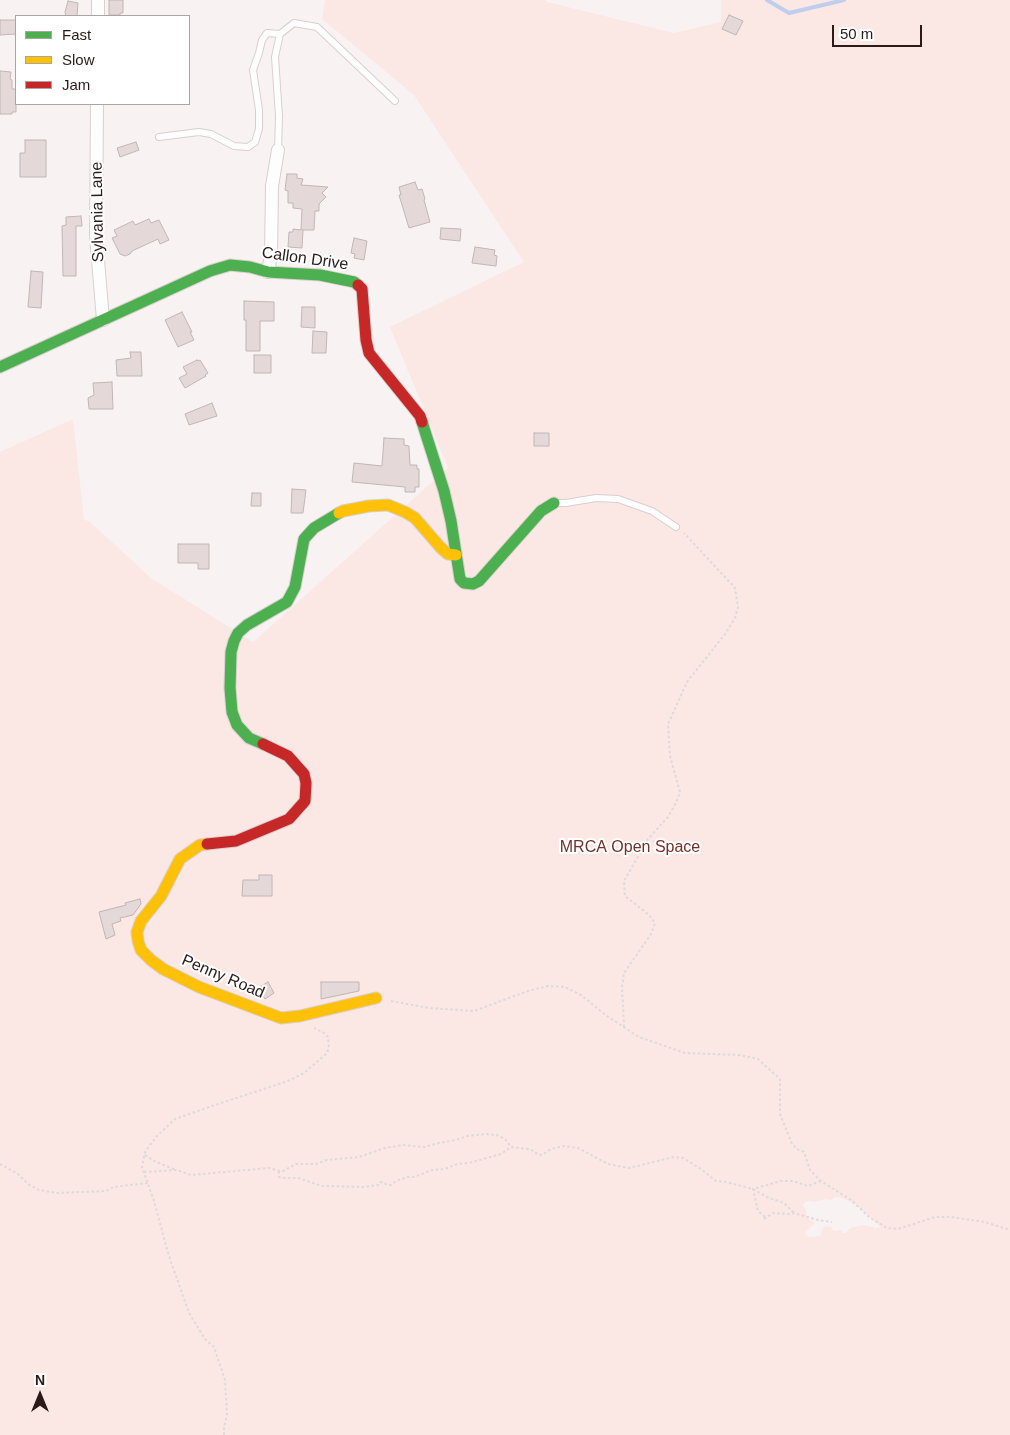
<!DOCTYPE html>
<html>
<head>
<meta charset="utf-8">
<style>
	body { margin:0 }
	#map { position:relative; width:1010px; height:1435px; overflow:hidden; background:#f8f3f2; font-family:Arial,sans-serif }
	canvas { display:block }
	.legend { position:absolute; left:15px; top:15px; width:175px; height:90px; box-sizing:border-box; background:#fff; border:1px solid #aaa4a3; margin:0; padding:6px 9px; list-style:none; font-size:15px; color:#2a1b19 }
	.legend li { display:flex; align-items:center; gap:10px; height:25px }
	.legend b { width:25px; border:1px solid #aaa4a3 }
	.north { position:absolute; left:15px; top:1370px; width:50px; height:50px; -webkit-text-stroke:4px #fff; paint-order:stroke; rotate:0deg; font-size:14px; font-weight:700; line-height:20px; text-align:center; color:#2a1b19 }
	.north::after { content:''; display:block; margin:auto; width:18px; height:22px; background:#2a1b19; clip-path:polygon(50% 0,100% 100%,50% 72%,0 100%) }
	.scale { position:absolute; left:832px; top:25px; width:90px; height:22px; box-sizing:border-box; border:2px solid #2a1b19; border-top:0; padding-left:6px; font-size:15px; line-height:18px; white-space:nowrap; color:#2a1b19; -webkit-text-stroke:4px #fff; paint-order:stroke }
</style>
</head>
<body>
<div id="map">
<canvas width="1010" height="1435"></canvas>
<ul class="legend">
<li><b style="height:6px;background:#4caf50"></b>Fast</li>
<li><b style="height:6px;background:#ffc107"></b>Slow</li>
<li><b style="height:6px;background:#c62828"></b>Jam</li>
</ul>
<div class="north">N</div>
<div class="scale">50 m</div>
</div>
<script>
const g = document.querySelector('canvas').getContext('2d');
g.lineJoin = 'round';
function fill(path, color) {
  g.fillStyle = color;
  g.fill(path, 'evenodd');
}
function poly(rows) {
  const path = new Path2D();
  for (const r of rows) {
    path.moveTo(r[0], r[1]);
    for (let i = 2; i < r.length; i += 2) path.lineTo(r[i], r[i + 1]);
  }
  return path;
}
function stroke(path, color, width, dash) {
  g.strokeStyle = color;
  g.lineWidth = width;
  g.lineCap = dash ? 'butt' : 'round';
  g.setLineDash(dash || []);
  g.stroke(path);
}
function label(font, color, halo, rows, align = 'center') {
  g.font = font + ' Arial,sans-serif';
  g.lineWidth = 4;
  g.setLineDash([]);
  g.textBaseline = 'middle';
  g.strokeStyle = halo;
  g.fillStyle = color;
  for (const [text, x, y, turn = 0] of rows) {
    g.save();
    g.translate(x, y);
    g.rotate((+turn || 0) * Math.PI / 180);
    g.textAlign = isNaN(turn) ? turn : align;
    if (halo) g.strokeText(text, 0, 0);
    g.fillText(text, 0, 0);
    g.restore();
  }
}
const green = poly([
	[325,0,545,0,547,2,674,33,721,22,721,0,1010,0,1010,1435,0,1435,0,452,73,419,84,520,89,521,151,578,253,642,448,468,390,327,524,262,414,95,322,19],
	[835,1197,839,1197,855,1204,881,1227,875,1228,863,1225,850,1228,846,1233,842,1233,842,1230,834,1231,830,1226,829,1227,826,1226,823,1228,820,1236,808,1237,805,1233,815,1223,807,1218,806,1209,803,1206,804,1203,808,1201,814,1202,825,1199,831,1200]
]);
const stream = poly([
	[767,0,789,13,844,0]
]);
const building = poly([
	[109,0,123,0,123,13,120,13,120,15,109,15,109,0],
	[68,1,78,3,77,16,66,16,65,12,68,1],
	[729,15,743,21,736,35,722,29,729,15],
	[0,20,16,20,16,34,0,35,0,20],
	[0,71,11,72,10,79,12,80,12,89,16,89,16,112,12,112,12,114,0,114,0,71],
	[25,140,46,140,46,177,20,177,20,153,25,153,25,140],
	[136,142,139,150,120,157,117,148,136,142],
	[287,174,297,174,297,178,303,179,301,185,328,187,322,193,326,197,319,204,319,211,315,211,314,230,302,230,303,230,302,248,288,247,289,232,293,232,293,229,301,230,302,209,293,208,293,203,288,203,288,191,285,190,287,174],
	[415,182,418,190,422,189,425,199,424,200,430,222,409,228,399,195,401,195,399,187,415,182],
	[81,216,82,226,76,226,76,276,63,276,62,226,66,225,66,217,81,216],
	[149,219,151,223,159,220,169,240,160,244,158,239,132,251,130,254,125,256,120,254,112,238,117,236,114,230,133,221,135,225,149,219],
	[441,228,461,229,460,241,440,239,441,228],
	[354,238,367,241,364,260,354,258,355,254,351,253,354,238],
	[475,247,495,250,494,255,497,256,496,266,472,263,475,247],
	[31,271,43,272,41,308,28,307,31,271],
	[244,301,274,302,274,321,260,321,260,351,246,351,246,320,244,320,244,301],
	[302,307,315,307,315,328,301,327,302,307],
	[182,312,192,332,190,332,194,340,178,347,165,320,182,312],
	[313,331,327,332,326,353,312,353,313,331],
	[130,352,141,352,142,376,117,376,116,360,131,358,130,352],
	[254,355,271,355,271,373,254,373,254,355],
	[197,360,198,361,200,360,208,373,205,375,206,376,185,388,179,378,187,374,183,367,197,360],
	[112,382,113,409,89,409,88,398,94,395,93,383,112,382],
	[212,403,217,416,189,425,185,414,212,403],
	[534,433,549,433,549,446,534,446,534,433],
	[384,438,404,439,404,445,409,446,410,465,417,465,417,469,419,469,419,487,415,487,415,492,405,492,405,487,352,482,354,463,382,466,384,438],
	[292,489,306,490,303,513,291,513,292,489],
	[252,493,261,493,261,506,251,506,252,493],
	[178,544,209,544,209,569,198,569,198,563,178,563,178,544],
	[259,875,272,875,272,896,242,896,243,880,259,880,259,875],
	[140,899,141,904,133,915,120,918,121,921,112,924,115,935,106,939,99,912,126,905,125,903,140,899],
	[268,982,274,993,265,999,258,988,268,982],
	[321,982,359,982,359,991,321,999,321,982]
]);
const path = poly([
	[391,1001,429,1008,474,1011,528,991,548,986,565,987,581,995,607,1016,639,1037,685,1053,739,1055,758,1059,780,1079,780,1114,792,1144,797,1149,804,1152,810,1170,821,1181,851,1200,869,1217,887,1228,898,1229,935,1217,951,1217,985,1222,1010,1230],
	[624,1027,622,987,624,973,651,934,655,923,649,915,625,896,624,881,648,839,668,817,676,803,680,792,670,756,668,724,687,682,725,634,735,618,738,607,735,588,684,533],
	[145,1155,154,1161,176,1170],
	[0,1164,18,1174,28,1184,39,1190,57,1193,106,1191,113,1187,148,1183],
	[279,1171,279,1177,285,1178,298,1178,322,1186,364,1187,378,1185,380,1182,384,1183,387,1185,391,1185,396,1181,408,1177,414,1177,432,1170,445,1169,457,1164,469,1163,501,1154,511,1147,528,1149,534,1151,537,1154,542,1155,551,1149,564,1146,578,1148,608,1164,629,1168,674,1157,683,1158,701,1169,716,1181,726,1182,753,1189,767,1197,784,1203,794,1213],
	[144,1172,177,1170,191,1175,269,1168,279,1171,283,1171,296,1164,316,1164,327,1160,359,1157,385,1148,403,1145,424,1147,439,1143,456,1140,467,1136,486,1134,497,1135,505,1139,511,1147],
	[765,1217,758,1211,753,1189,781,1181,793,1181,808,1186,821,1181],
	[764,1219,773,1213,790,1214,794,1213,818,1220,832,1222],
	[224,1435,224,1428,227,1414,225,1380,214,1347,205,1339,189,1313,168,1253,154,1201,142,1167,145,1152,156,1137,175,1119,215,1105,288,1081,304,1073,326,1054,329,1048,328,1037,324,1033,314,1028]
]);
const lane = poly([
	[159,137,199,132,211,134,234,146,248,147,255,142,259,129,259,110,253,70,259,53,262,40,267,33,280,34],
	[278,150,279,116,275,57,280,34,294,23,317,27,395,101],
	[555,503,566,503,596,498,618,499,652,511,676,527]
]);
const street = poly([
	[98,16,98,0],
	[97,104,96,236,103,320],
	[268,272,271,255,272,186,278,150]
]);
const fast = poly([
	[0,367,210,271,230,265,250,267,268,272,320,275,354,282,358,285],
	[422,422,444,491,451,521,460,579,464,583,473,584,479,581,541,511,554,503],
	[263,744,249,738,237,725,232,712,230,688,231,652,234,641,238,633,247,625,287,602,295,587,304,539,314,528,339,513]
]);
const slow = poly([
	[339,513,343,511,369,506,388,505,405,512,415,518,441,548,448,554,456,555],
	[207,844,200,845,180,859,161,896,141,921,137,932,138,941,141,950,151,960,163,969,199,987,281,1018,300,1016,376,998]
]);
const jam = poly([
	[358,285,362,289,366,340,369,353,420,416,422,422],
	[207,844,236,841,289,819,305,801,306,783,304,774,288,756,263,744]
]);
const streetNames = [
	["Sylvania Lane",98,212,-91],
	["Callon Drive",305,259,8],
	["Penny Road",223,977,23]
];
const parkNames = [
	["MRCA Open Space",630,848]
];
fill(green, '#fbe7e4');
stroke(stream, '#bfceec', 4);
fill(building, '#e4d9d8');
stroke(building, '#c0b6b5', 1);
stroke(lane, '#d9cfce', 8);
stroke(street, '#d9cfce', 14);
stroke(fast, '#d9cfce', 13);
stroke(slow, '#d9cfce', 13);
stroke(jam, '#d9cfce', 13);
stroke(path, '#dcdada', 2, [2.5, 2.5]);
stroke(lane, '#fefdfd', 6);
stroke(street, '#fefdfd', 12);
stroke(fast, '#4caf50', 11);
stroke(slow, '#ffc107', 11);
stroke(jam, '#c62828', 11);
label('16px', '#2a1b19', '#fff', streetNames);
label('16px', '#742f28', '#fff', parkNames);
</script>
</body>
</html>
